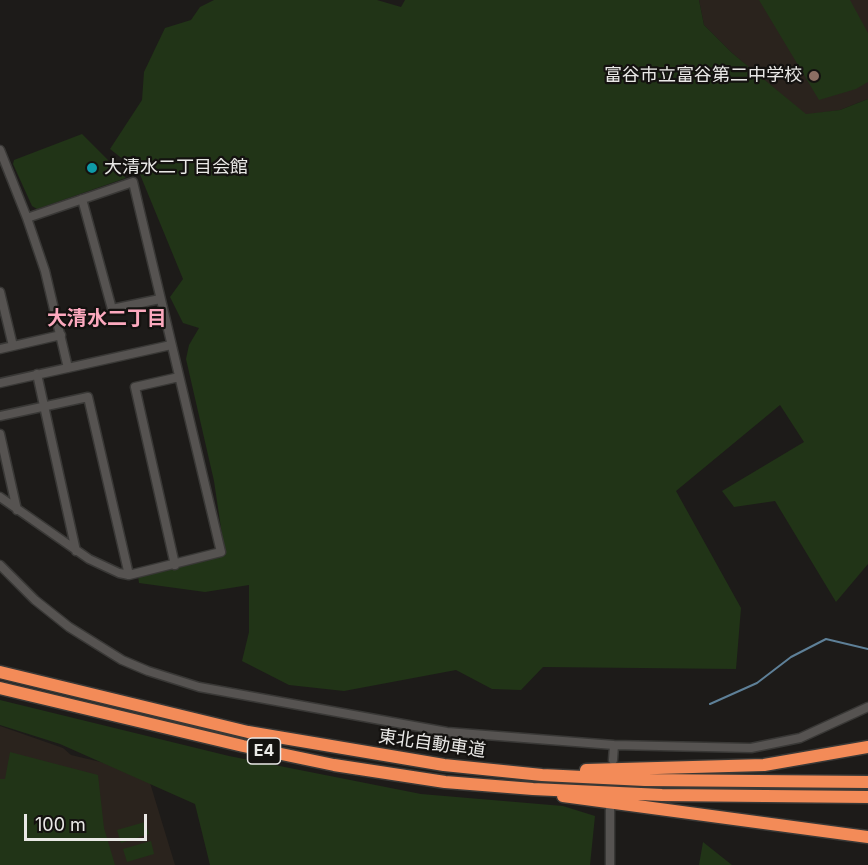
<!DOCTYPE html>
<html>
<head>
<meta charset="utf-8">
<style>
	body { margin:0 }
	#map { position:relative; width:868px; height:865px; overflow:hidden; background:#1d1b19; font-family:Inter,sans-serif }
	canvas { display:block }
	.scale { position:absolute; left:24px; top:814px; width:123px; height:27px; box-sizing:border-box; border:3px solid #e9e8e6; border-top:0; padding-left:8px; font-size:18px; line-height:21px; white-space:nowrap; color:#e9e8e6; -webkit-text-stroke:4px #141210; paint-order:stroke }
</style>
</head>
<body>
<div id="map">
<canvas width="868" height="865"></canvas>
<div class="scale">100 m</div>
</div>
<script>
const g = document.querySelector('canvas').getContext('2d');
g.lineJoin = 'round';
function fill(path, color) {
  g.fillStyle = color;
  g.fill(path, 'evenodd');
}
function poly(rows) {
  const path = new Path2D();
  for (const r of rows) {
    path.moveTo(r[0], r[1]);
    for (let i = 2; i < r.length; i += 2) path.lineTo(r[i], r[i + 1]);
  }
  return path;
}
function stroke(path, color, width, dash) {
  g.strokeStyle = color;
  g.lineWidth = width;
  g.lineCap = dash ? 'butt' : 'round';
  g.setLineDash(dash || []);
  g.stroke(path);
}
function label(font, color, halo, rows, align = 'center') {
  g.font = font + ' Inter,"Noto Sans JP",sans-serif';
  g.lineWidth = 4.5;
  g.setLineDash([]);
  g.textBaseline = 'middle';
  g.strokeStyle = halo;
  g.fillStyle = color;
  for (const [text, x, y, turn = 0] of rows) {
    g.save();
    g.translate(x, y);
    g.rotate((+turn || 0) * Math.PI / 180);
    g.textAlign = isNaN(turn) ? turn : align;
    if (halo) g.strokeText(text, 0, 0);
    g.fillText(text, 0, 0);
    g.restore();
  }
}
const built = poly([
	[699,0,868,0,868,99,840,110,806,115,732,53,704,25],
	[0,726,63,748,71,755,147,773,175,865,0,865]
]);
const green = poly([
	[214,0,377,0,401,7,405,0,699,0,704,25,732,53,806,114,840,110,868,99,868,564,836,602,775,501,734,507,722,491,804,442,780,405,676,491,741,608,736,669,543,667,521,690,492,689,456,670,344,691,289,685,242,661,249,632,249,585,205,592,139,583,138,576,225,555,214,481,186,359,189,345,199,328,183,323,170,297,183,279,139,172,110,149,142,100,144,72,165,28,191,20,200,7],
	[759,0,850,0,868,33,868,82,856,89,819,100],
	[82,134,126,178,37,209,32,206,13,164,14,160],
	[0,700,229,756,421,794,563,806,595,816,590,865,210,865,195,804,60,744,0,725],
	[10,752,98,775,104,828,115,865,0,865,0,779,5,779],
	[145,822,149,834,121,843,117,830],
	[151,841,154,854,127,862,123,849],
	[703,842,732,865,699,865]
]);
const stream = poly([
	[710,704,757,683,791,657,826,639,868,649]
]);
const minor = poly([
	[0,150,27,218,45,271,68,368],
	[82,199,112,309,160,299],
	[0,292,13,346],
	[0,349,61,335],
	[37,374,76,551],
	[0,383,171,345],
	[0,416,88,397,129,575],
	[0,434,17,510],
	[0,497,89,559,119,573,129,575,221,552,133,182,27,218],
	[0,565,35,600,69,627,122,660,148,671,199,687,447,732,614,745,751,748,800,738,868,707],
	[175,565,135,387,179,377],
	[613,760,614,745],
	[610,865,610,809]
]);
const highway = poly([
	[0,672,248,732,444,765,542,775,645,780,868,782],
	[0,688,243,746,334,765,445,782,533,789,662,795,868,797],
	[586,770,764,765,868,747],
	[563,796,868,837]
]);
const markers = [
	[814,76,6,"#8d6e63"],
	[92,168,6,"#0f9aa8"]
];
const shields = [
	[264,751,33]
];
const shieldNames = [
	["E4",264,751]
];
const poiNames = [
	["富谷市立富谷第二中学校",802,76],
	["大清水二丁目会館",104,168,"left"]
];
const streetNames = [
	["東北自動車道",432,744,8]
];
const neighbourhoodNames = [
	["大清水二丁目",107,319]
];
fill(built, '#2a231d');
fill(green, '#213417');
stroke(stream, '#5e8098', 2);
stroke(minor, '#393836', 11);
stroke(highway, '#393836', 15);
stroke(minor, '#565351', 8);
stroke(highway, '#f38b58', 12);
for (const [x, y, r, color] of markers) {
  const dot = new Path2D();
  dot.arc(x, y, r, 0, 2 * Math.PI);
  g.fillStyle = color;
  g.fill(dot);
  stroke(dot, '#141210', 2);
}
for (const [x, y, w] of shields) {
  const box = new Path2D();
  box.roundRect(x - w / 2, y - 13, w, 26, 4.5);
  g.fillStyle = '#141210';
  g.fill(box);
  stroke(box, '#e9e8e6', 1.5);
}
label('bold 16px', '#e9e8e6', null, shieldNames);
label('18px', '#e9e8e6', '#141210', poiNames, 'right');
label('18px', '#e9e8e6', '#141210', streetNames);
label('bold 20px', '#fca9be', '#141210', neighbourhoodNames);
</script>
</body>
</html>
